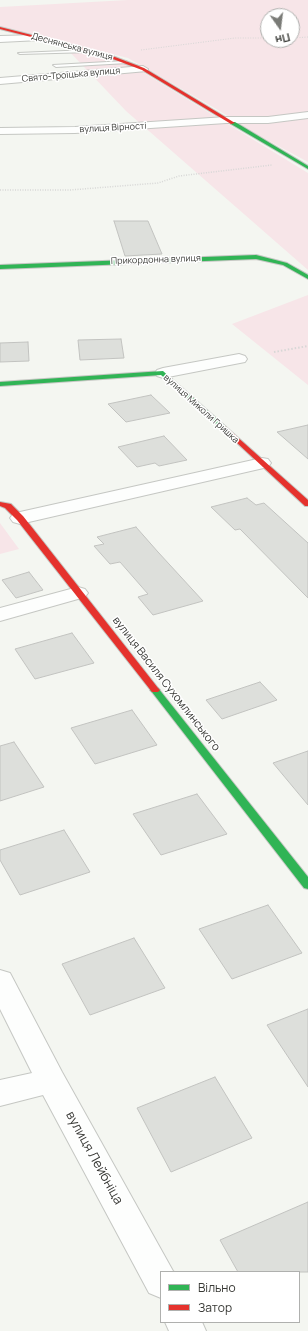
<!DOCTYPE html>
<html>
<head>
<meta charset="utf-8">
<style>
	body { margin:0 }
	#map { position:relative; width:308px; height:1331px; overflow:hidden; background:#f4f6f1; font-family:Manrope,sans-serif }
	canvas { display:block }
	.legend { position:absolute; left:160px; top:1271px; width:140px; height:52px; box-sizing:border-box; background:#fff; border:1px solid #afb0ae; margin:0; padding:5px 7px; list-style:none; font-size:12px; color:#383935 }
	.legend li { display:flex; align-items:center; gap:8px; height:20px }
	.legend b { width:20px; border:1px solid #afb0ae }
	.north { position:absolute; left:260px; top:8px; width:40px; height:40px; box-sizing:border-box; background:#fff; border:1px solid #afb0ae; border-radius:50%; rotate:166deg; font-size:11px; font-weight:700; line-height:16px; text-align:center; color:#383935 }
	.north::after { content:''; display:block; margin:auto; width:14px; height:18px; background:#7a7b77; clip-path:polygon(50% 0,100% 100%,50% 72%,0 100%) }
</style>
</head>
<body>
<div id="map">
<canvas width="308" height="1331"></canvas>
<ul class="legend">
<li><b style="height:5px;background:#30b455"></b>Вільно</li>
<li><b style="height:5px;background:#e5322d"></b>Затор</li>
</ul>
<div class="north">Пн</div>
</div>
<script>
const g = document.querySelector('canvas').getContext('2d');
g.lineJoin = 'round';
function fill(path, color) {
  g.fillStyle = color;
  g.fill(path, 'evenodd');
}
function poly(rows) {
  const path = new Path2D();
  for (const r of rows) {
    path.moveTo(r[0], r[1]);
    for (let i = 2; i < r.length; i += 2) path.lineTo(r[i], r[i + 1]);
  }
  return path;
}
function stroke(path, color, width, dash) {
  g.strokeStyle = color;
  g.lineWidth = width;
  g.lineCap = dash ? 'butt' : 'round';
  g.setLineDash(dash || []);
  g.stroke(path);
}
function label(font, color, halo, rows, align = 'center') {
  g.font = font + ' Manrope,sans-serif';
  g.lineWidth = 3;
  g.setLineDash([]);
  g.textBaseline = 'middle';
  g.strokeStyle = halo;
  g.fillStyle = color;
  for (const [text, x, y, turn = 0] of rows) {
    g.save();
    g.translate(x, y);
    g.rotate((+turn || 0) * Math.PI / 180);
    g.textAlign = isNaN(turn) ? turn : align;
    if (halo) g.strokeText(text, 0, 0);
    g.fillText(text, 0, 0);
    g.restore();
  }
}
const green = poly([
	[128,0,308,0,308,162,256,134,218,110,128,58,0,26,0,7],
	[268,16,292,16,292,40,268,40],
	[66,48,100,56,136,68,308,173,308,270,126,111],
	[308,295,308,385,232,324],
	[0,523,19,549,0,554]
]);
const building = poly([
	[114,221,148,221,162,254,125,256,114,221],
	[121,339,124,358,80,360,78,340,121,339],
	[28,342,29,361,0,362,0,343,28,342],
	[151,395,170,413,126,422,108,404,151,395],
	[308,425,308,459,277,432,308,425],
	[164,436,187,460,159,466,155,463,137,467,118,447,164,436],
	[247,498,256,505,264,503,308,543,308,598,240,529,235,530,211,507,247,498],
	[136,527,158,552,203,601,153,615,138,597,148,594,120,562,110,564,94,546,104,544,97,537,136,527],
	[29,572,43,590,16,598,2,580,29,572],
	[72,633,94,663,35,679,15,649,72,633],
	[260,682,277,700,222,719,206,700,260,682],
	[132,710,157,745,95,764,71,728,132,710],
	[14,742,44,787,0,801,0,746,14,742],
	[308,751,308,805,273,763,308,751],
	[197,794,227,834,161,855,133,814,197,794],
	[64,830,90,872,20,895,0,860,0,850,64,830],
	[268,905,302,953,232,979,199,929,268,905],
	[134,938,165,988,90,1015,62,964,134,938],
	[308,1009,308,1087,267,1025,308,1009],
	[215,1077,252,1138,171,1172,137,1108,215,1077],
	[308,1202,308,1272,238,1272,220,1240,308,1202]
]);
const pathFar2 = poly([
	[292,38,308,37],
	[141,50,235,38,268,38]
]);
const pathFar1 = poly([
	[0,190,70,190,158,183,179,176,272,165]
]);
const path = poly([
	[274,352,308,346]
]);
const lane = poly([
	[89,50,91,52,20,54,18,53,89,50],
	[126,61,128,63,56,67,53,65,126,61]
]);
const street = poly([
	[37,35,40,36,40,40,0,42,0,36,37,35],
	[143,66,148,69,147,71,0,84,0,78,143,66],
	[308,112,308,118,268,123,226,123,75,133,0,134,0,128,75,127,226,117,268,117,308,112],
	[239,354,245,356,247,359,245,362,163,378,157,376,155,373,157,370,163,368,239,354],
	[262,458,268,459,271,463,268,467,20,524,13,522,10,518,13,514,20,512,262,458],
	[78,587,85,589,88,593,85,597,0,621,0,608,78,587],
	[0,970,10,973,62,1072,173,1271,174,1272,161,1272,161,1298,149,1293,43,1095,0,1106,0,1080,32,1073,0,1009,0,970],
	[165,1322,202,1322,206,1331,169,1331,165,1322]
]);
const fast = poly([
	[231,122,235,122,308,166,308,169,231,124,231,122],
	[256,255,287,263,308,275,308,279,283,265,256,259,0,269,0,265,256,255],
	[163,371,226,427,226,429,222,429,161,375,0,386,0,382,163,371],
	[155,687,158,688,308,877,308,889,304,888,152,692,150,690,155,687]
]);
const jam = poly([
	[0,27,107,54,144,68,235,123,231,124,142,70,105,56,0,29,0,27],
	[224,426,226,427,308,500,308,506,305,506,222,429,222,427,224,426],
	[0,502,11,504,23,516,158,688,160,690,158,692,152,692,17,520,5,508,0,506,0,502]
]);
const farStreetnames = [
	["Деснянська вулиця",72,47,15],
	["Свято-Троїцька вулиця",71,75,-5],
	["вулиця Вірності",113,128,-3],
	["Прикордонна вулиця",156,260,-2],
	["вулиця Миколи Гришка",201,409,42]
];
const streetNames = [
	["вулиця Василя Сухомлинського",166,684,52]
];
const nearStreetnames = [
	["вулиця Лейбніца",94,1158,61]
];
fill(green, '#f7e5e8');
fill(building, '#dddfdb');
stroke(building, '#c2c3c0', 1);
stroke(lane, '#c5c7c3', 2);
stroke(street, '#c5c7c3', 2);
stroke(fast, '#c5c7c3', 2);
stroke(jam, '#c5c7c3', 2);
stroke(pathFar2, '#d7d7d6', 1, [1, 1.5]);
stroke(pathFar1, '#d7d7d6', 1.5, [1, 1.5]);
stroke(path, '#d7d7d6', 2, [1.5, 2]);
fill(lane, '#fdfefd');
fill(street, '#fdfefd');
fill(fast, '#30b455');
fill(jam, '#e5322d');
label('9px', '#383935', '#fff', farStreetnames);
label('11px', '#383935', '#fff', streetNames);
label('13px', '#383935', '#fff', nearStreetnames);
</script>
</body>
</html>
